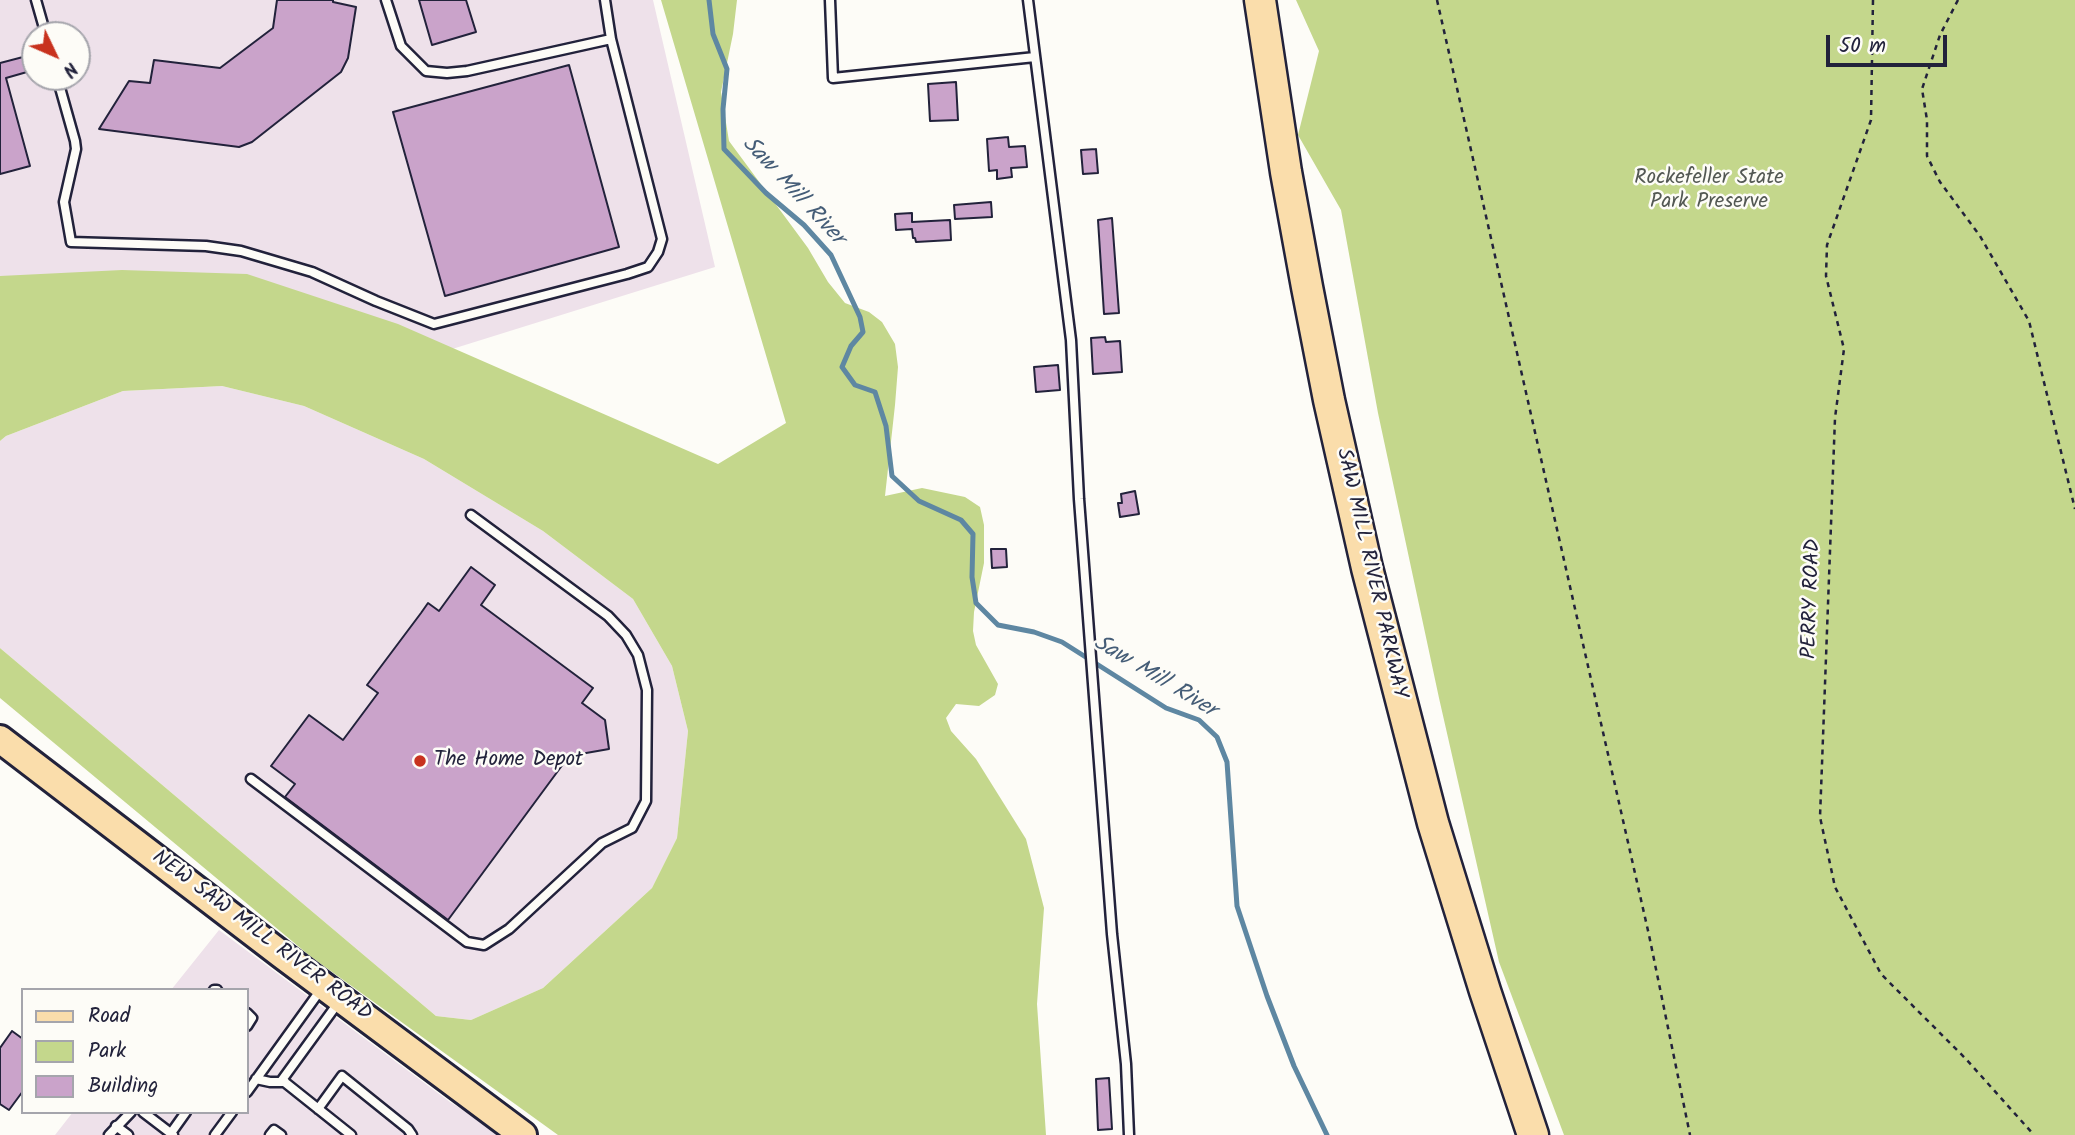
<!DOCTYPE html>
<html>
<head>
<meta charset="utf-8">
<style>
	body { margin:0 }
	#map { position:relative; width:2075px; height:1135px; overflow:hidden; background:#fdfcf7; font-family:Kalam,sans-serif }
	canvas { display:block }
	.legend { position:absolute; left:21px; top:988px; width:228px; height:126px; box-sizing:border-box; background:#fdfcf7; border:2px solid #a5a5ac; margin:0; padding:9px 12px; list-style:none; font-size:21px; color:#22223b }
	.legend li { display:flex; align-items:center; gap:14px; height:35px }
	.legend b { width:35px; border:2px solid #a5a5ac }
	.north { position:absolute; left:21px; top:21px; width:70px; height:70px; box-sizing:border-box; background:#fdfcf7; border:2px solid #a5a5ac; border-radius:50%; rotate:134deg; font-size:19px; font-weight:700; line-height:28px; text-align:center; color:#22223b }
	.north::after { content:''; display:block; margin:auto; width:24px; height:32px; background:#c8321e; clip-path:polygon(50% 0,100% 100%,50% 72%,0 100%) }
	.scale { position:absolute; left:1826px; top:35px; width:121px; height:32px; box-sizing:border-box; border:4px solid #22223b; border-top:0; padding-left:9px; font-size:21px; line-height:24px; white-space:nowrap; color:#22223b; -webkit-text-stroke:5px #fdfcf7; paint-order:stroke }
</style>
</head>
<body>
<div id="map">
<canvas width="2075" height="1135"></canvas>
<ul class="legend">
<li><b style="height:9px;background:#faddab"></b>Road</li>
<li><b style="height:19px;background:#c4d78c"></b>Park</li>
<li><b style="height:19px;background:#caa3ca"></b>Building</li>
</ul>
<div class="north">N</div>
<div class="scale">50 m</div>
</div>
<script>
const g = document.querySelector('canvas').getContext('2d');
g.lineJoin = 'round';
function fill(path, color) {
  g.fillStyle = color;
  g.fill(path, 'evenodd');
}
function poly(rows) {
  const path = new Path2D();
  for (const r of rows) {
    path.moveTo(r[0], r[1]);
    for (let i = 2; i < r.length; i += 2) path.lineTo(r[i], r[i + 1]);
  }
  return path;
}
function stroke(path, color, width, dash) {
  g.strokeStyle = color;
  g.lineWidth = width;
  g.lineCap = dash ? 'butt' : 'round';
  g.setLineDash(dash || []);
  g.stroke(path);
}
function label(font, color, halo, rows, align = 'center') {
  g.font = font + ' Kalam,sans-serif';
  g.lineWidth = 5;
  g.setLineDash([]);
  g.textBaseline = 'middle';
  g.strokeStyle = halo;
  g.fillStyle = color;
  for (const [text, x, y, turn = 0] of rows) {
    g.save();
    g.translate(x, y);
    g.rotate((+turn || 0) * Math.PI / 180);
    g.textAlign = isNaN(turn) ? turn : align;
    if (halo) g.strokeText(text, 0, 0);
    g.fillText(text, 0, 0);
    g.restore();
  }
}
const built = poly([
	[0,0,653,0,715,267,433,355,0,315],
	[35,35,77,35,77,77,35,77],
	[222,386,304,406,424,459,543,531,633,599,672,666,688,731,677,838,652,888,543,988,471,1020,436,1016,0,648,0,441,6,436,123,391],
	[219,930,450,1102,503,1135,55,1135,73,1112,247,1112,247,990,171,990]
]);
const green = poly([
	[661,0,737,0,733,34,721,92,729,141,808,248,828,282,845,303,869,312,882,322,895,344,898,367,895,405,885,496,922,488,965,497,980,507,984,525,984,563,974,612,973,631,976,645,998,684,995,695,979,706,956,704,946,718,951,731,976,759,1026,839,1044,908,1037,1004,1046,1135,558,1135,310,956,0,698,0,648,436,1016,471,1020,543,988,652,888,677,838,688,731,672,666,633,599,543,531,424,459,304,406,222,386,123,391,6,436,0,441,0,276,122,270,247,274,398,324,718,464,786,423],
	[1296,0,2075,0,2075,1135,1564,1135,1499,962,1439,698,1378,413,1341,210,1298,135,1319,51]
]);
const stream = poly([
	[709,0,713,34,727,69,723,109,724,149,766,193,804,225,831,255,860,317,863,332,851,346,842,367,855,385,875,392,886,426,892,476,919,501,961,520,973,534,972,577,976,603,998,625,1034,632,1062,642,1166,708,1199,720,1217,737,1227,762,1237,906,1267,996,1294,1066,1327,1135]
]);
const building = poly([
	[277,0,333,0,333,2,356,7,348,58,341,72,252,142,239,147,99,129,129,81,150,83,154,60,220,68,273,28,277,0],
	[419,0,466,0,476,32,432,45,419,0],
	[23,57,27,72,6,78,30,166,0,174,0,63,23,57],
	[569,65,619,247,445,296,393,112,569,65],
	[956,82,958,120,930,121,928,84,956,82],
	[1008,137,1009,147,1025,146,1027,167,1011,168,1012,177,997,179,997,170,989,171,987,139,1008,137],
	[1096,149,1098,173,1083,174,1081,150,1096,149],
	[991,202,992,217,955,219,954,205,991,202],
	[912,213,912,222,950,220,951,240,916,242,915,238,913,238,912,229,896,230,895,214,912,213],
	[1112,218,1119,313,1104,314,1098,220,1112,218],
	[1105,337,1106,342,1120,341,1122,372,1093,374,1091,338,1105,337],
	[1058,365,1060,390,1036,392,1034,367,1058,365],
	[1135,491,1139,514,1120,517,1118,503,1122,503,1121,494,1135,491],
	[991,549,1006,549,1007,567,992,568,991,549],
	[471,567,495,585,481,605,593,688,582,703,605,720,609,749,569,756,448,920,285,797,295,784,271,766,309,715,343,740,378,693,367,685,421,613,428,603,439,611,471,567],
	[12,1031,23,1039,23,1091,9,1110,0,1104,0,1048,12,1031],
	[1109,1078,1112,1129,1098,1130,1096,1079,1109,1078]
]);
const path = poly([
	[1437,0,1649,935,1690,1135],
	[1873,0,1871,120,1827,245,1826,276,1844,349,1835,418,1820,817,1835,887,1881,974,1966,1059,2034,1135],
	[1958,0,1940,35,1922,89,1927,120,1927,156,1940,182,1980,236,2029,321,2075,509]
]);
const lane = poly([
	[36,0,46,35],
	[386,0,401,46,426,71,447,73,467,71,611,39],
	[830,0,833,78,1035,57],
	[1028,0,1071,340,1079,499,1112,934,1126,1064,1129,1135],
	[57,77,75,141,76,149,64,202,71,242,206,246,241,251,312,272,376,301,434,324,627,274,648,267,658,252,662,239,611,39,605,0],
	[251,779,467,942,484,945,509,929,602,843,632,828,646,801,647,690,638,655,626,635,608,616,471,515],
	[214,990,217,990],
	[338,1003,282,1080,351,1135],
	[247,1013,252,1018,247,1026],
	[256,1079,270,1082,285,1082],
	[247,1092,322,988],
	[318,1109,342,1076,408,1129,412,1135],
	[143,1112,173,1135],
	[116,1126,128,1135],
	[171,1133,186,1112],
	[109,1135,131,1112],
	[215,1135,232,1112],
	[270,1135,274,1130,281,1135]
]);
const primary = poly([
	[0,739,282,955,523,1135]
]);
const highway = poly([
	[1260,0,1286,172,1307,287,1329,400,1367,568,1433,823,1485,991,1533,1135]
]);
const markers = [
	[420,761,7,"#c8321e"]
];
const parkNames = [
	["Rockefeller State",1709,179],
	["Park Preserve",1709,203]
];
const streetNames = [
	["SAW MILL RIVER PARKWAY",1370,574,77],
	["PERRY ROAD",1813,599,-88],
	["NEW SAW MILL RIVER ROAD",261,937,37]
];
const poiNames = [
	["The Home Depot",434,761]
];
const waterNames = [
	["Saw Mill River",792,192,47],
	["Saw Mill River",1154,678,31]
];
fill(built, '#eee1ea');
fill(green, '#c4d78c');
stroke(stream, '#5e87a2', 5);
fill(building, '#caa3ca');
stroke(building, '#22223b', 2);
stroke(lane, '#22223b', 13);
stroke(primary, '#22223b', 32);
stroke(highway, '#22223b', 35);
stroke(path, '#22223b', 2.5, [5, 5]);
stroke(lane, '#fdfcf7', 8);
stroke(primary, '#faddab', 26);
stroke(highway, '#faddab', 30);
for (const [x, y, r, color] of markers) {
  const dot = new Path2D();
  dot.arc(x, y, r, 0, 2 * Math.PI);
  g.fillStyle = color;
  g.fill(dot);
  stroke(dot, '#fdfcf7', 2.5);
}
label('21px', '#535853', '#fdfcf7', parkNames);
label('21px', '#22223b', '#fdfcf7', streetNames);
label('21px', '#22223b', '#fdfcf7', poiNames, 'left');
label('italic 23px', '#455d77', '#fdfcf7', waterNames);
</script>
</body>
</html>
